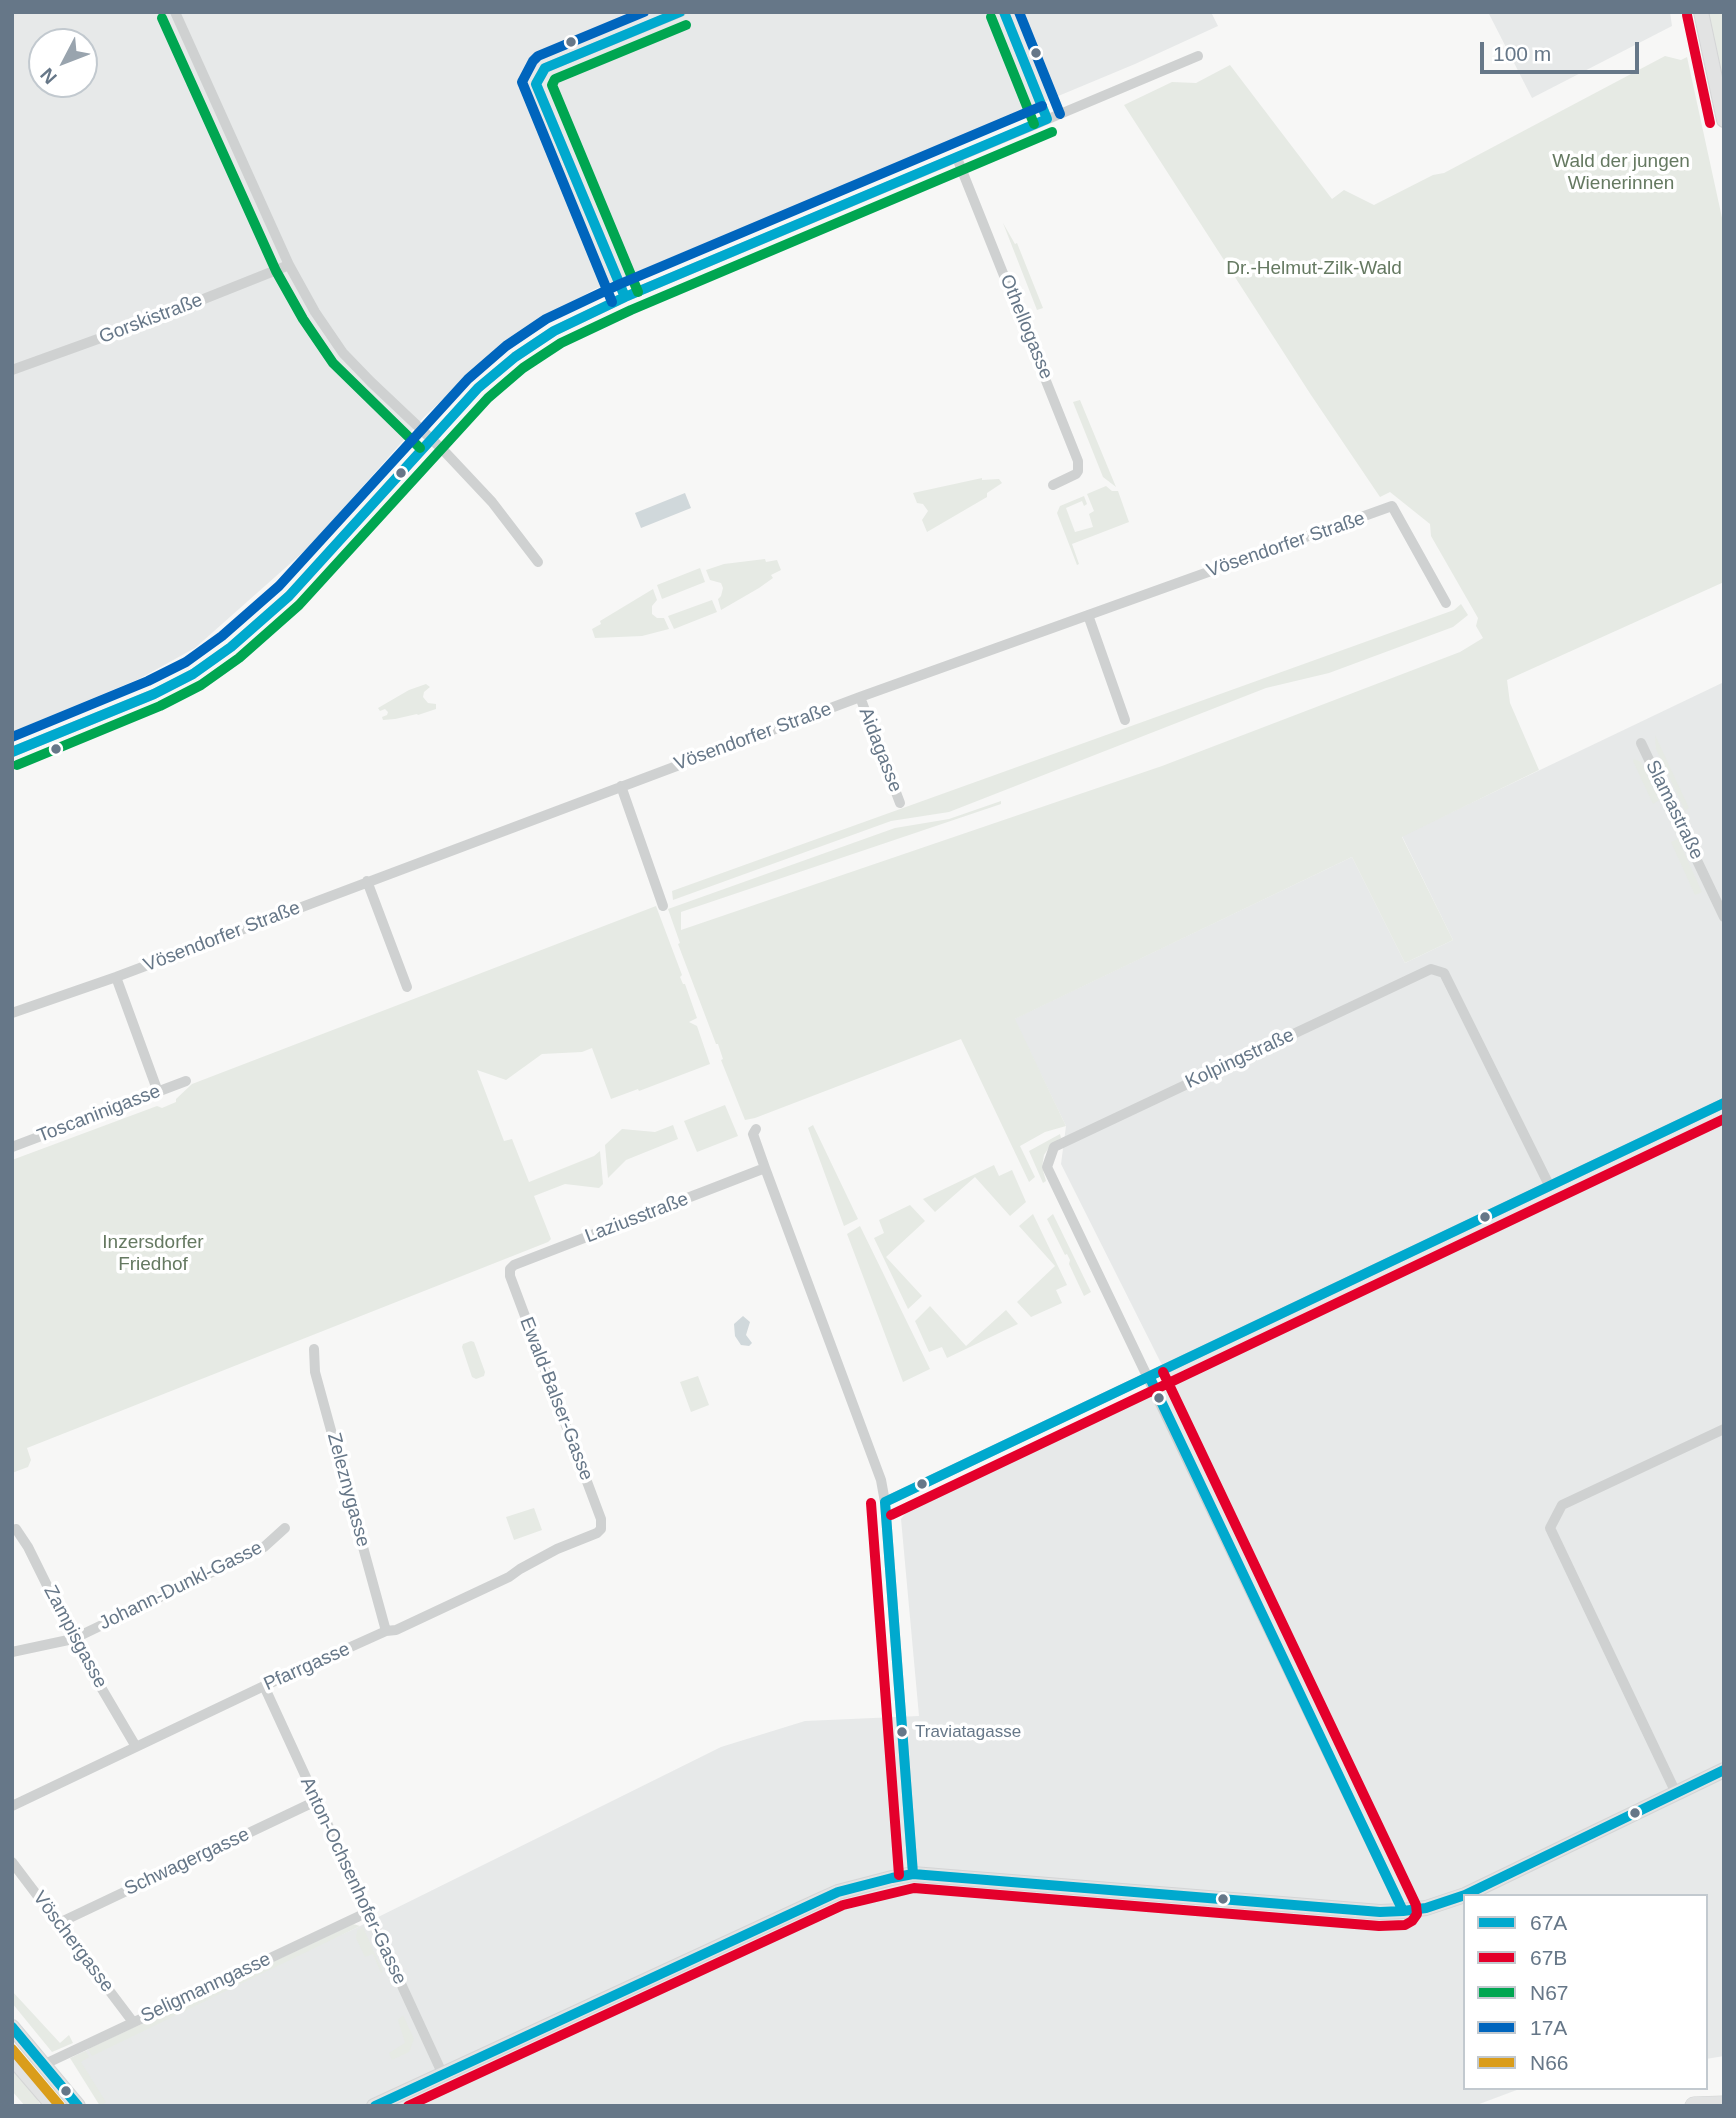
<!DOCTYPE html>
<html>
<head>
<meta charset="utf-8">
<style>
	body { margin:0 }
	#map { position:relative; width:1736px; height:2118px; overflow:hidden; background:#f7f7f6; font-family:Helvetica,sans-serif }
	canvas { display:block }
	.frame { position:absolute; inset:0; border:14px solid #678; pointer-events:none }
	.legend { position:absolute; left:1463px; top:1894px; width:245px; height:196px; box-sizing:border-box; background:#fff; border:2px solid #c2c9cf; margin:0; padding:9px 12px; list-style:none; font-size:21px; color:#678 }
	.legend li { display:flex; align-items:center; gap:14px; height:35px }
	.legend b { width:35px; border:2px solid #c2c9cf }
	.north { position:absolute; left:28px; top:28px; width:70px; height:70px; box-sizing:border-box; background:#fff; border:2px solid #c2c9cf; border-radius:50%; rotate:228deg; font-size:19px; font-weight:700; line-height:28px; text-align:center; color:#678 }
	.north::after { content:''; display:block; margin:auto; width:24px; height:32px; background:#99a4ae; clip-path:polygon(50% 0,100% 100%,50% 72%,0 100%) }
	.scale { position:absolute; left:1480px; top:42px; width:159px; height:32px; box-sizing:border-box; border:4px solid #678; border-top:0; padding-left:9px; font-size:21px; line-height:24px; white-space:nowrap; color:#678; -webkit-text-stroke:5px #fff; paint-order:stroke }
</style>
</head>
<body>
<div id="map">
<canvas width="1736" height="2118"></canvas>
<div class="frame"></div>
<ul class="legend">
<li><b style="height:9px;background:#00a9ce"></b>67A</li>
<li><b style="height:9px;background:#e4002b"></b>67B</li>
<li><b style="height:9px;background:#00a651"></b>N67</li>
<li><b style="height:9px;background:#0065bd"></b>17A</li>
<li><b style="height:9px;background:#da9d1b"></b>N66</li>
</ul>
<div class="north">N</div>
<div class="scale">100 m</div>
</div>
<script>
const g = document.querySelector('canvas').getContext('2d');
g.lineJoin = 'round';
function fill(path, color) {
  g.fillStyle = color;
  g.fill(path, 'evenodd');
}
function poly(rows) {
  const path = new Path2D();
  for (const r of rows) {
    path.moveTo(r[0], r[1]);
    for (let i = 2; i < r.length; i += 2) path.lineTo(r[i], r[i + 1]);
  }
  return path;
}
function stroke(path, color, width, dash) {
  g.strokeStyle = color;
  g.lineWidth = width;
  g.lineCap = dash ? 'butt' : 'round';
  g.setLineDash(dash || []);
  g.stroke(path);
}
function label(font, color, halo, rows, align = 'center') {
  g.font = font + ' Helvetica,sans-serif';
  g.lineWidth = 7;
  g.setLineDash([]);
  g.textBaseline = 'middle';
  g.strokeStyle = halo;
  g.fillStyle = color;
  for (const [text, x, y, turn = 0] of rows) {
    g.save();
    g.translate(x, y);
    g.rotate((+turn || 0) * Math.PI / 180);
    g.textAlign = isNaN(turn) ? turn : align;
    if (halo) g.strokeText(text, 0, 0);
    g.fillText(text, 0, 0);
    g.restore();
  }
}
const built = poly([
	[12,12,1211,12,1218,26,1135,64,593,290,533,325,483,362,424,417,310,546,195,648,139,679,12,732],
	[42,42,84,42,84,84,42,84],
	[1488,12,1670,12,1672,26,1532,98],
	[1724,682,1724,2056,1706,2059,1706,1896,1465,1896,1465,2088,1522,2088,1474,2106,103,2106,74,2056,356,1928,721,1747,805,1721,919,1716,901,1519,910,1507,1171,1383,1061,1164,1066,1126,1014,1019,1352,857,1405,963,1453,940,1402,836]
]);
const green = poly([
	[1707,12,1724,12,1724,93],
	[1665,56,1681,60,1687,57,1724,227,1724,582,1507,680,1510,703,1539,770,1402,837,1453,940,1405,963,1352,857,1015,1019,1066,1126,1045,1132,1020,1146,1035,1177,1029,1182,961,1039,755,1118,745,1120,721,1060,723,1059,718,1044,716,1044,678,944,680,943,668,909,895,828,949,819,1001,801,1001,804,681,912,681,930,1162,766,1460,652,1483,638,1476,626,1478,618,1431,536,1430,524,1390,492,1380,497,1311,395,1124,105,1172,82,1196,83,1230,65,1332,199,1344,190,1374,205,1433,175,1444,173],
	[1003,223,1015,244,1017,243,1043,308,1037,310],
	[1080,400,1099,446,1116,487,1103,477,1073,402],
	[982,478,982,480,999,479,1002,483,987,493,987,497,927,532,922,520,928,511,923,504,917,503,913,493],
	[1106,486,1112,491,1118,491,1129,522,1072,544,1079,564,1077,565,1057,513,1060,506,1084,496,1087,504,1084,506,1082,501,1066,508,1075,532,1093,527,1089,514,1094,511,1087,494],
	[765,559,766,562,777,560,781,570,771,575,773,578,759,588,721,610,718,599,721,596,723,588,721,583,710,580,706,570,724,564],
	[700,568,705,582,662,599,657,585],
	[653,589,657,600,652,606,652,614,657,618,664,618,669,629,642,636,595,638,592,629,601,624,600,621],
	[712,600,717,612,674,629,668,616],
	[1461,604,1468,615,1453,627,1329,673,1266,688,949,812,891,821,673,900,672,891,1454,610],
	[426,684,430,687,424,692,423,697,428,703,436,704,436,709,418,715,417,714,395,719,383,720,382,717,387,715,388,712,385,709,380,711,378,708,409,690],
	[1655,735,1689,808,1685,811,1656,749],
	[1634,759,1641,762,1659,800,1653,804,1633,761],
	[1678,839,1702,892,1695,895,1671,842],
	[656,906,682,975,680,977,683,984,685,984,697,1018,689,1022,697,1026,710,1064,639,1091,638,1089,611,1099,592,1048,582,1052,542,1054,506,1080,477,1070,504,1141,512,1139,529,1182,594,1156,600,1151,603,1184,599,1188,565,1184,534,1196,551,1239,548,1242,27,1448,31,1460,28,1467,12,1473,12,1160,157,1106,162,1108,176,1102,176,1099,192,1084],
	[725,1105,738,1136,697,1152,684,1121],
	[673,1125,678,1139,626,1160,608,1178,605,1145,622,1129,655,1132],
	[813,1125,858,1219,844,1226,808,1128],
	[1060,1134,1061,1138,1050,1146,1044,1155,1042,1167,1046,1181,1043,1183,1029,1151],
	[994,1165,999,1176,1012,1170,1026,1202,1010,1216,975,1177,935,1212,923,1199],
	[910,1205,925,1221,886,1257,922,1296,908,1309,874,1238,884,1233,879,1220],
	[1033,1214,1067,1285,1056,1290,1062,1303,1031,1317,1017,1302,1055,1266,1019,1226],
	[1053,1214,1091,1292,1084,1296,1069,1264,1070,1260,1067,1254,1065,1255,1047,1219],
	[860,1226,930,1369,903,1382,847,1234],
	[930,1306,966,1346,1006,1310,1018,1324,947,1358,942,1347,929,1352,915,1321],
	[471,1341,474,1342,485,1372,484,1376,476,1379,472,1377,462,1347,463,1344],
	[698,1376,709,1405,691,1412,680,1382],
	[534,1508,542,1530,514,1540,506,1517],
	[353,1924,360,1926,92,2056,88,2049],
	[363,1927,383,1972,381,1973,373,1954,365,1957,356,1938,357,1930],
	[12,1991,60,2043,69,2035,73,2043,52,2052,12,2003],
	[403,2015,414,2039,409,2052,392,2060,389,2053,405,2043,398,2020],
	[86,2051,89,2057,81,2062,106,2102,100,2106,70,2058],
	[12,2067,31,2088,41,2106,25,2106,12,2091]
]);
const water = poly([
	[685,493,691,508,641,528,635,513],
	[743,1316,750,1322,746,1335,752,1343,749,1346,741,1345,735,1336,734,1324]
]);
const minor = poly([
	[175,12,289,265,315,312,343,353,371,382,445,452,492,502,538,562],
	[1004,12,1047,119],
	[957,158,1078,461,1078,471,1076,474,1053,485],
	[625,297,536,84,545,68,681,12],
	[12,370,156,318,289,265],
	[1088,615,1125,720],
	[860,697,900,803],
	[1641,743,1724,917],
	[12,752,154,694,193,674,231,647,289,596,478,388,515,357,554,331,625,297,1198,56],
	[621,786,663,906],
	[367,881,407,987],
	[116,977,158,1092],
	[12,1013,116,977,860,697,1392,506,1446,603],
	[756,1129,753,1134,765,1168,881,1480,885,1502,913,1874],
	[12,1147,186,1081],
	[314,1349,315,1372,386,1631],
	[885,1502,1724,1103],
	[16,1529,28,1547,79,1650,135,1745],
	[12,1652,73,1639,264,1547,285,1528],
	[264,1686,443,2075],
	[1676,1793,1550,1528,1562,1505,1724,1429],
	[12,1806,264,1686,386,1631,396,1630,509,1577,520,1569,557,1549,597,1533,601,1529,601,1519,510,1276,510,1269,514,1265,765,1168],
	[12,1862,133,2022],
	[1403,1911,1047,1167,1054,1147,1431,969,1444,973,1549,1185],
	[59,1923,316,1801],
	[45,2064,368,1912]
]);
const secondary = poly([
	[1701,12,1724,120],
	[12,2027,78,2106],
	[12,2058,53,2106],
	[374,2106,820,1900,838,1892,892,1878,913,1874,1380,1912,1403,1911,1426,1908,1465,1895,1724,1770]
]);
const motorway = poly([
	[1694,2106,1724,2105]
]);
const bus1 = poly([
	[625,297,536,84,545,68,680,12],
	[12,752,154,694,193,674,231,647,289,596,478,388,515,357,554,331,625,297,1047,119,1004,12],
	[1150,1378,1403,1911],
	[885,1502,1724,1103],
	[885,1502,913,1874],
	[12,2027,78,2106],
	[375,2106,838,1892,892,1878,913,1874,1380,1912,1403,1911,1426,1908,1465,1895,1724,1770]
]);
const bus2 = poly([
	[1687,15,1710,123],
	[871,1503,899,1875],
	[891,1515,1724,1119],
	[408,2106,843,1905,914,1888,1379,1926,1405,1925,1412,1921,1417,1914,1416,1905,1163,1372]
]);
const bus3 = poly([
	[991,17,1034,124],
	[162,18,276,271,303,319,333,363,420,448],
	[638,292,552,85,555,79,686,25],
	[17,765,160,706,201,685,239,658,299,605,488,398,523,368,561,343,631,310,1052,132]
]);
const bus4 = poly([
	[1019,12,1060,114],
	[612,302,522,82,533,61,538,56,644,12],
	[12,737,148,681,186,662,222,636,279,586,468,379,506,346,546,319,620,284,1042,106]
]);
const bus5 = poly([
	[12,2049,60,2106]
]);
const markers = [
	[571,42,6,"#678"],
	[1036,53,6,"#678"],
	[401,473,6,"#678"],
	[56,749,6,"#678"],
	[1485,1217,6,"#678"],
	[1159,1398,6,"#678"],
	[922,1484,6,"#678"],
	[902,1732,6,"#678"],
	[1635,1813,6,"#678"],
	[1223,1899,6,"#678"],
	[66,2091,6,"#678"]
];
const busNames = [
	["Traviatagasse",915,1732]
];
const parkNames = [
	["Wald der jungen",1621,162],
	["Wienerinnen",1621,184],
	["Dr.-Helmut-Zilk-Wald",1314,269],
	["Inzersdorfer",153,1243],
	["Friedhof",153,1265]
];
const streetNames = [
	["Gorskistraße",151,319,-21],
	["Othellogasse",1026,327,68],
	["Vösendorfer Straße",1286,545,-19],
	["Vösendorfer Straße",753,737,-20],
	["Aidagasse",880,750,69],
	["Slamastraße",1674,810,64],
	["Vösendorfer Straße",222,937,-21],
	["Kolpingstraße",1240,1059,-25],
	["Toscaninigasse",99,1114,-21],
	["Laziusstraße",637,1218,-21],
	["Ewald-Balser-Gasse",556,1399,69],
	["Zeleznygasse",348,1490,75],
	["Johann-Dunkl-Gasse",181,1586,-26],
	["Zampisgasse",75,1637,62],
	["Pfarrgasse",307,1667,-24],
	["Schwagergasse",187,1862,-25],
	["Anton-Ochsenhofer-Gasse",353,1881,65],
	["Vöschergasse",73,1942,53],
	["Seligmanngasse",206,1988,-25]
];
fill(built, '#e7e9e9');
fill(green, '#e6eae4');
fill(water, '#d0d8db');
stroke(secondary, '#d4d5d6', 16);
stroke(motorway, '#d3d5d5', 19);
stroke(minor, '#cfd1d1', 10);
stroke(secondary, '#e2e3e3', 14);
stroke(motorway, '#e2e3e3', 18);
stroke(bus1, '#00a9ce', 10);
stroke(bus2, '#e4002b', 10);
stroke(bus3, '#00a651', 10);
stroke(bus4, '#0065bd', 10);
stroke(bus5, '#da9d1b', 10);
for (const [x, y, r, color] of markers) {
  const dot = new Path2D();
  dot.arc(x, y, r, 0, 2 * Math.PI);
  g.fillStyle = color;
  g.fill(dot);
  stroke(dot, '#fff', 2.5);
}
label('17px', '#678', '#fff', busNames, 'left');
label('19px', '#657961', '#fff', parkNames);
label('19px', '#678', '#fff', streetNames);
</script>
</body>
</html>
